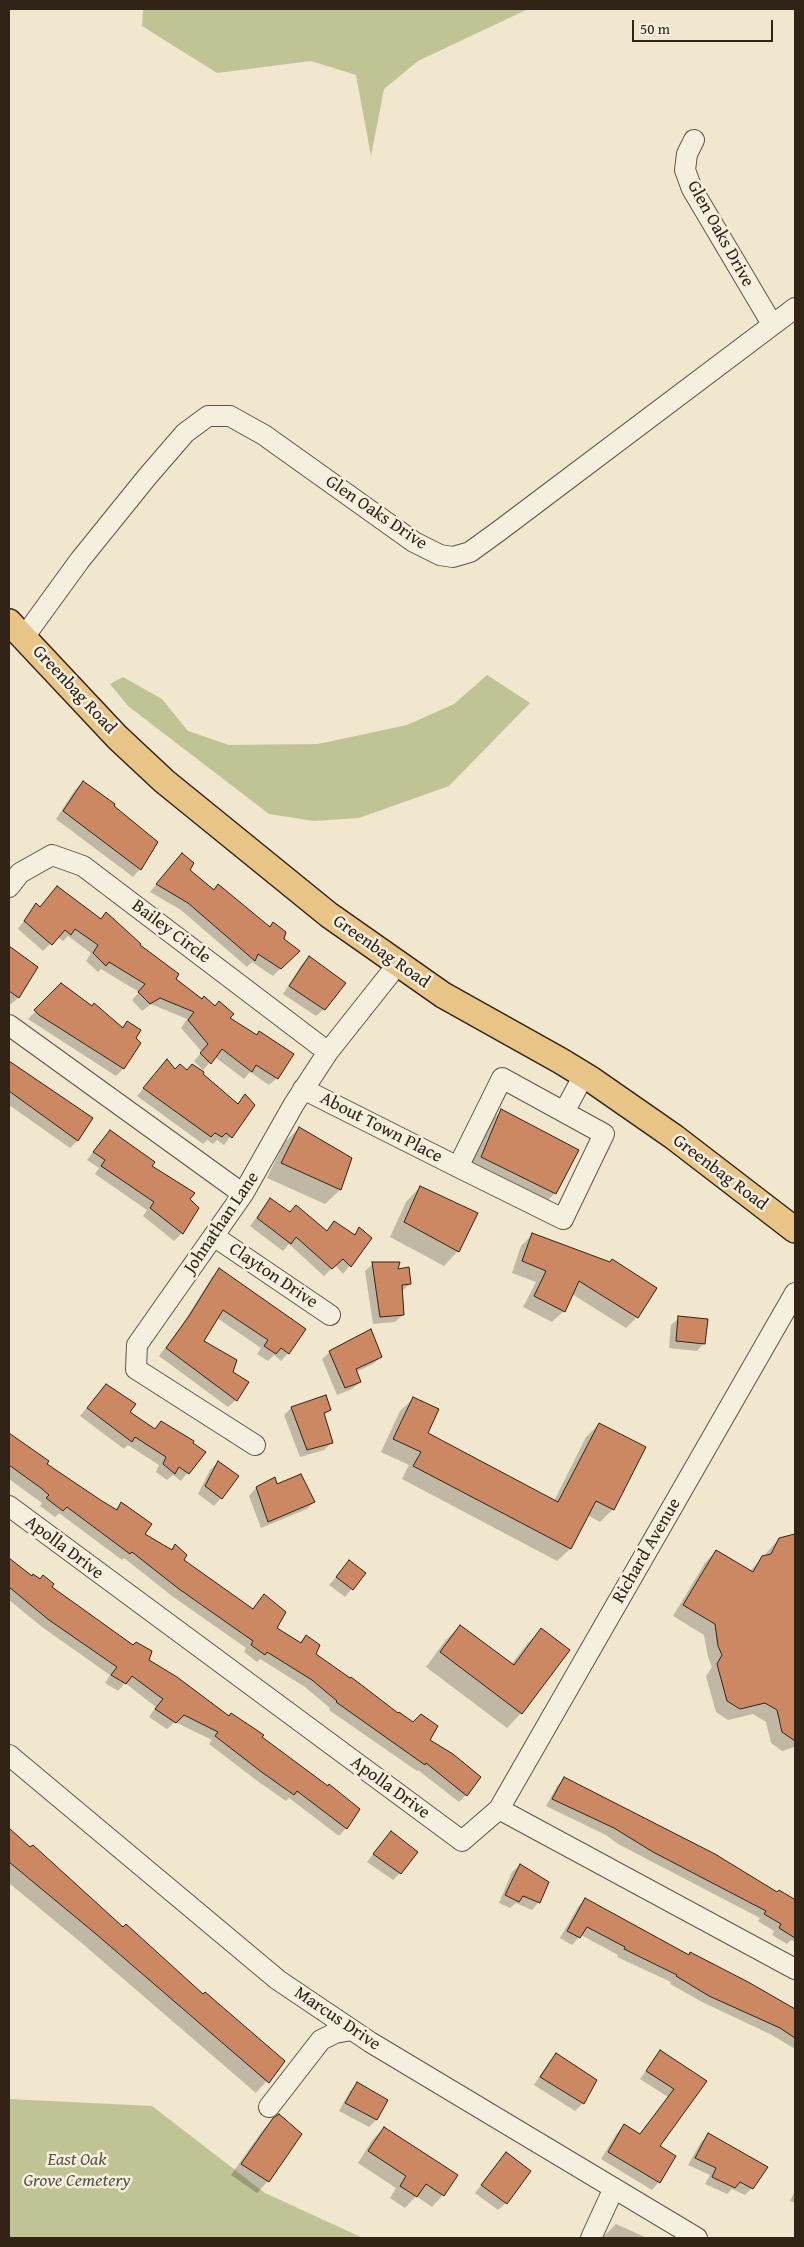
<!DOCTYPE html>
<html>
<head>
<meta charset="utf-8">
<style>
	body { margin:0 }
	#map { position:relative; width:804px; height:2247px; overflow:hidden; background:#f0e7ce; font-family:"Gentium Book Plus",serif }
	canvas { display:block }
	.frame { position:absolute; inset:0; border:10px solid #312316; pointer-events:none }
	.scale { position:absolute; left:632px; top:20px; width:141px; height:22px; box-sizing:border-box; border:2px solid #312316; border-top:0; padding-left:6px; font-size:15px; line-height:18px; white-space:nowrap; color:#312316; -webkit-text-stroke:4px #f5efdf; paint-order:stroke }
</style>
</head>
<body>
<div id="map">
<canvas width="804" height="2247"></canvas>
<div class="frame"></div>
<div class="scale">50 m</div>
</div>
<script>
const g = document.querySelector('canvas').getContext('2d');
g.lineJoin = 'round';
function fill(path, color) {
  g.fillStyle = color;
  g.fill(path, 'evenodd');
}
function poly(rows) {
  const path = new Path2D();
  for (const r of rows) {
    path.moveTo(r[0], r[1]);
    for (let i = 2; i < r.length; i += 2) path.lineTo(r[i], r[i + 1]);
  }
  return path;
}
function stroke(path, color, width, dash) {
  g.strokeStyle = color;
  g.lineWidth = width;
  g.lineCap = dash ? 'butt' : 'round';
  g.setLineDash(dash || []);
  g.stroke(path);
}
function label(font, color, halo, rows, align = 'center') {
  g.font = font + ' "Gentium Book Plus",serif';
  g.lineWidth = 5;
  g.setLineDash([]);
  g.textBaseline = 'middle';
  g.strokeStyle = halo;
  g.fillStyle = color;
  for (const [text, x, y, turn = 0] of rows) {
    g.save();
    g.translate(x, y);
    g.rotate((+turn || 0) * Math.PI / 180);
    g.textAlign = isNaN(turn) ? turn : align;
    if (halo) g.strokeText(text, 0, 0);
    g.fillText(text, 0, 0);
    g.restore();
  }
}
const green = poly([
	[143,9,528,9,418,61,384,89,371,156,356,75,311,61,217,73,142,26],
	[487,675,530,703,449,786,359,818,314,821,269,814,128,706,110,684,123,677,162,699,188,731,229,745,318,744,407,725,454,704],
	[9,2099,152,2106,265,2193,363,2238,9,2238]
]);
const shadow = poly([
	[83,782,156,842,140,869,133,877,56,819,75,790],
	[175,862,188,870,298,951,273,976,252,962,247,967,181,910,150,892],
	[36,904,40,908,100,920,138,945,175,979,202,1000,214,1007,219,1002,228,1018,277,1078,269,1085,250,1072,244,1079,215,1057,203,1070,194,1061,202,1052,181,1028,187,1019,151,1004,142,1011,132,1000,139,992,101,969,98,972,86,961,91,953,68,936,63,941,57,937,43,951,18,929],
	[9,947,36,967,18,998,10,1005],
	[310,957,324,1009,316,1016,283,994,302,964],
	[61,985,122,1028,127,1023,134,1039,139,1043,123,1069,116,1076,28,1019],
	[9,1061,92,1118,77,1141,70,1148,9,1105],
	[167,1061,175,1070,201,1074,237,1104,245,1096,254,1105,224,1145,217,1140,213,1144,207,1140,203,1144,137,1096],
	[501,1111,555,1193,540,1208,467,1172,486,1126],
	[299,1128,351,1158,340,1190,325,1204,267,1178,284,1143],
	[103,1139,151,1166,197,1209,182,1233,174,1241,143,1216,147,1210,95,1174,99,1168,87,1160],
	[420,1187,458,1251,444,1266,390,1237,406,1202],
	[270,1199,289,1213,326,1232,334,1223,354,1235,360,1229,371,1238,343,1274,335,1265,324,1276,289,1244,283,1251,250,1226],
	[532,1235,637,1317,626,1328,572,1294,564,1311,552,1322,523,1307,536,1282,512,1273,521,1246],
	[373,1264,397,1271,410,1284,402,1291,403,1315,395,1322,373,1324,365,1271],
	[219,1269,288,1353,281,1361,274,1355,268,1361,257,1354,261,1348,217,1318,202,1341,232,1373,236,1400,228,1407,159,1356,182,1325,212,1277],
	[679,1318,704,1343,697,1351,669,1348,671,1325],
	[330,1352,381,1357,373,1364,356,1372,360,1382,352,1389,337,1395,322,1359],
	[99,1393,154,1430,161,1422,204,1452,181,1481,173,1475,167,1480,156,1472,159,1465,128,1445,124,1449,80,1416],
	[413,1399,426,1434,554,1501,586,1437,599,1424,613,1509,600,1522,587,1515,570,1549,557,1561,402,1479,409,1465,381,1452,400,1411],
	[291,1408,330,1409,324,1416,332,1442,324,1450,300,1457,284,1415],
	[9,1434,47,1461,45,1464,115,1510,121,1504,143,1534,170,1551,175,1546,182,1561,252,1610,264,1596,275,1628,299,1643,306,1636,314,1654,428,1741,466,1795,459,1802,418,1770,417,1771,329,1710,330,1708,305,1687,260,1659,257,1662,244,1652,246,1648,172,1596,124,1558,122,1560,59,1513,55,1517,40,1506,42,1503,9,1479],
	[218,1462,221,1498,214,1506,198,1494,210,1470],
	[274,1479,277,1486,314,1502,307,1509,261,1528,249,1496,256,1488],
	[795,1535,795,1747,782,1751,771,1743,766,1722,753,1714,728,1720,716,1712,706,1676,712,1667,708,1657,704,1635,673,1616,705,1563,716,1551,750,1571,779,1539],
	[9,1560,50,1587,147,1661,260,1737,358,1809,346,1828,339,1836,289,1798,286,1801,256,1780,209,1744,212,1740,175,1722,167,1729,149,1717,156,1707,125,1683,118,1691,105,1683,110,1675,42,1627,9,1600],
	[349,1562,364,1573,345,1597,329,1585],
	[460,1626,511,1665,527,1644,541,1630,521,1713,507,1728,426,1667,445,1641],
	[564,1779,777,1893,779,1891,795,1901,795,1942,791,1940,787,1944,772,1935,774,1931,758,1921,760,1918,618,1844,606,1835,546,1806,557,1786],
	[9,1829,123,1929,283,2062,256,2093,84,1945,9,1883],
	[384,1840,400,1873,393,1880,367,1862],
	[520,1865,539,1902,532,1910,516,1903,510,1908,499,1903,512,1872],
	[585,1899,688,1956,691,1953,795,2010,795,2049,772,2035,702,2002,670,1984,671,1982,617,1957,618,1955,581,1935,572,1945,560,1938,578,1907],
	[660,2051,706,2081,658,2146,659,2182,652,2190,601,2159,617,2133,624,2126,639,2135,668,2097,640,2079],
	[556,2054,596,2081,583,2103,575,2111,534,2085,549,2062],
	[357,2084,387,2101,376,2120,369,2127,339,2111,350,2091],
	[274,2119,268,2181,257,2193,231,2175,262,2131],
	[385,2128,456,2175,443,2195,432,2207,416,2196,405,2208,390,2198,396,2188,358,2163,373,2139],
	[708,2135,752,2188,745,2195,732,2189,727,2194,705,2184,710,2175,688,2165,701,2142],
	[506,2154,506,2203,498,2210,475,2193],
	[795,2191,795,2203,790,2201],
	[616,2224,647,2238,602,2238]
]);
const building = poly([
	[83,781,115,804,114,806,158,842,141,870,63,811,83,781],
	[182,853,194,863,190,870,214,890,218,884,270,927,273,922,286,932,284,939,300,951,281,969,258,954,255,961,188,903,156,884,182,853],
	[57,886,101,919,106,912,141,944,140,945,179,974,176,979,202,999,204,996,215,1006,219,1001,234,1014,230,1018,257,1035,259,1031,294,1054,278,1079,256,1065,252,1072,222,1049,211,1064,200,1053,208,1044,188,1020,194,1012,160,998,150,1004,138,992,145,984,109,962,106,966,93,953,98,945,75,929,71,935,65,930,52,945,24,921,36,903,40,907,57,886],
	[9,946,38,967,19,998,9,991,9,946],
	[309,956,346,983,325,1010,289,986,309,956],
	[61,983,92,1006,94,1003,123,1028,127,1021,141,1030,136,1038,141,1043,124,1069,39,1015,34,1010,61,983],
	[167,1059,175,1069,180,1064,187,1070,192,1064,204,1072,203,1074,238,1104,245,1094,255,1105,232,1138,226,1133,222,1137,215,1133,211,1137,143,1088,167,1059],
	[9,1061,93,1118,78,1141,9,1091,9,1061],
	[501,1109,579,1150,556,1194,481,1157,501,1109],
	[299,1127,352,1158,341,1190,281,1163,299,1127],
	[110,1130,155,1162,152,1166,195,1193,190,1199,199,1208,183,1234,150,1208,154,1202,101,1166,105,1160,93,1152,110,1130],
	[420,1186,478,1213,459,1252,404,1222,420,1186],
	[270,1198,290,1212,296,1205,327,1231,334,1221,355,1235,359,1227,372,1238,351,1267,343,1259,332,1269,296,1237,291,1244,257,1218,270,1198],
	[532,1233,610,1262,612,1259,657,1288,638,1318,579,1281,565,1312,534,1296,546,1271,522,1261,532,1233],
	[372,1262,400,1262,398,1269,409,1267,411,1284,402,1285,404,1315,380,1317,372,1262],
	[219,1268,306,1329,289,1354,281,1348,276,1354,264,1346,268,1340,223,1310,204,1341,237,1360,233,1372,249,1382,237,1401,166,1348,189,1316,219,1268],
	[678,1316,708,1319,705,1344,676,1341,678,1316],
	[371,1329,382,1357,356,1369,361,1382,345,1388,329,1351,371,1329],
	[106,1384,136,1404,130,1412,155,1429,161,1421,194,1441,193,1443,206,1452,189,1474,179,1467,175,1474,163,1464,166,1457,135,1437,132,1442,87,1408,106,1384],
	[326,1395,331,1410,324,1413,333,1443,307,1450,291,1407,326,1395],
	[413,1397,439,1409,428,1433,558,1502,599,1423,646,1447,614,1510,596,1501,571,1549,413,1466,421,1452,393,1439,413,1397],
	[9,1433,49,1461,47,1464,102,1501,117,1510,121,1502,152,1524,145,1534,172,1550,175,1544,187,1555,184,1560,253,1609,264,1594,286,1612,277,1628,301,1643,306,1635,320,1645,316,1654,350,1678,351,1677,398,1713,399,1712,413,1722,421,1714,438,1726,430,1740,453,1754,481,1777,467,1796,426,1763,425,1765,336,1702,337,1701,312,1680,267,1652,265,1655,251,1645,253,1641,179,1589,132,1552,130,1554,67,1507,63,1511,46,1498,49,1495,41,1488,9,1465,9,1433],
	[218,1461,239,1476,222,1499,205,1486,218,1461],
	[301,1474,315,1502,268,1522,256,1487,275,1477,277,1484,301,1474],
	[795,1534,795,1741,782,1732,777,1710,765,1703,740,1709,727,1701,717,1664,722,1655,718,1646,715,1624,683,1605,716,1550,753,1572,762,1556,771,1554,779,1538,795,1534],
	[9,1558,32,1576,33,1574,40,1579,43,1575,54,1584,52,1587,133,1645,136,1642,152,1651,149,1660,177,1677,229,1716,231,1713,264,1735,262,1737,328,1786,329,1784,360,1809,347,1829,297,1791,294,1795,263,1773,215,1736,218,1732,184,1715,176,1723,155,1709,163,1699,132,1676,126,1684,111,1675,117,1667,49,1620,9,1587,9,1558],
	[349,1560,366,1573,353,1590,336,1577,349,1560],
	[460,1625,514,1665,541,1628,570,1650,522,1714,440,1652,460,1625],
	[564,1777,715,1854,777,1892,779,1890,794,1899,795,1897,795,1938,779,1928,781,1924,764,1914,766,1911,653,1852,614,1828,552,1799,564,1777],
	[9,1828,30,1847,33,1845,123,1927,126,1924,203,1994,205,1992,285,2061,269,2083,96,1934,9,1862,9,1828],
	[391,1831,418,1852,401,1874,373,1854,391,1831],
	[520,1864,549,1882,540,1903,523,1896,519,1902,505,1895,520,1864],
	[585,1898,689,1955,690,1952,750,1983,795,2009,795,2038,780,2028,709,1996,676,1976,677,1975,624,1949,625,1947,587,1927,580,1938,567,1931,585,1898],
	[660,2050,707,2081,660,2146,676,2156,660,2183,608,2152,624,2124,640,2134,674,2089,646,2071,660,2050],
	[556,2053,597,2080,584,2104,540,2077,556,2053],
	[357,2082,388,2100,377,2120,345,2103,357,2082],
	[279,2114,302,2134,269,2182,241,2164,273,2118,279,2114],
	[384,2127,458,2175,444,2196,426,2184,417,2197,400,2186,406,2176,368,2151,384,2127],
	[708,2133,768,2167,753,2189,740,2182,735,2188,712,2177,716,2168,695,2158,708,2133],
	[506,2152,531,2171,507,2204,481,2185,506,2152]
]);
const minor = poly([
	[694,140,687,154,685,170,692,189,772,324],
	[24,637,80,560,147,477,185,433,208,416,230,416,264,435,414,542,440,555,453,557,470,552,499,531,795,308],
	[9,887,20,873,52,855,83,866,328,1052],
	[9,1025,243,1194],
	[303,1089,458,1167,563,1219,604,1134,502,1078,458,1167],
	[564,1112,584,1075],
	[215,1237,330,1315],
	[255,1445,136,1369,137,1345,243,1194,294,1104,328,1052,397,965],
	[9,1506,462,1841,499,1809,795,1293],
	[9,1755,278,1980,370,2042,697,2238],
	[499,1809,795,1969],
	[269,2107,321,2040,335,2033,352,2030],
	[591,2238,614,2188]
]);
const major = poly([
	[9,622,117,737,164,781,329,915,443,995,561,1061,592,1080,674,1137,795,1230]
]);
const streetNames = [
	["Glen Oaks Drive",720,234,61],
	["Glen Oaks Drive",376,513,34],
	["Greenbag Road",74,690,47],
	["Bailey Circle",171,932,37],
	["Greenbag Road",381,952,35],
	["About Town Place",381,1128,27],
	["Greenbag Road",720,1173,37],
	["Johnathan Lane",222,1223,-56],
	["Clayton Drive",273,1276,34],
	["Apolla Drive",64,1548,37],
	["Richard Avenue",647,1551,-60],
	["Apolla Drive",390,1788,36],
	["Marcus Drive",337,2019,34]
];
const parkNames = [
	["East Oak",77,2160],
	["Grove Cemetery",77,2181]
];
fill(green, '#c0c394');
fill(shadow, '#0003');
fill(building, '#cc8863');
stroke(building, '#312316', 1);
stroke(minor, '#615444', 22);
stroke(major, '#312316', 28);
stroke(minor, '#f5efdf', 20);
stroke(major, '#e8c487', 25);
label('18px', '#312316', '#f5efdf', streetNames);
label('italic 18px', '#5c533c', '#f5efdf', parkNames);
</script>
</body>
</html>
